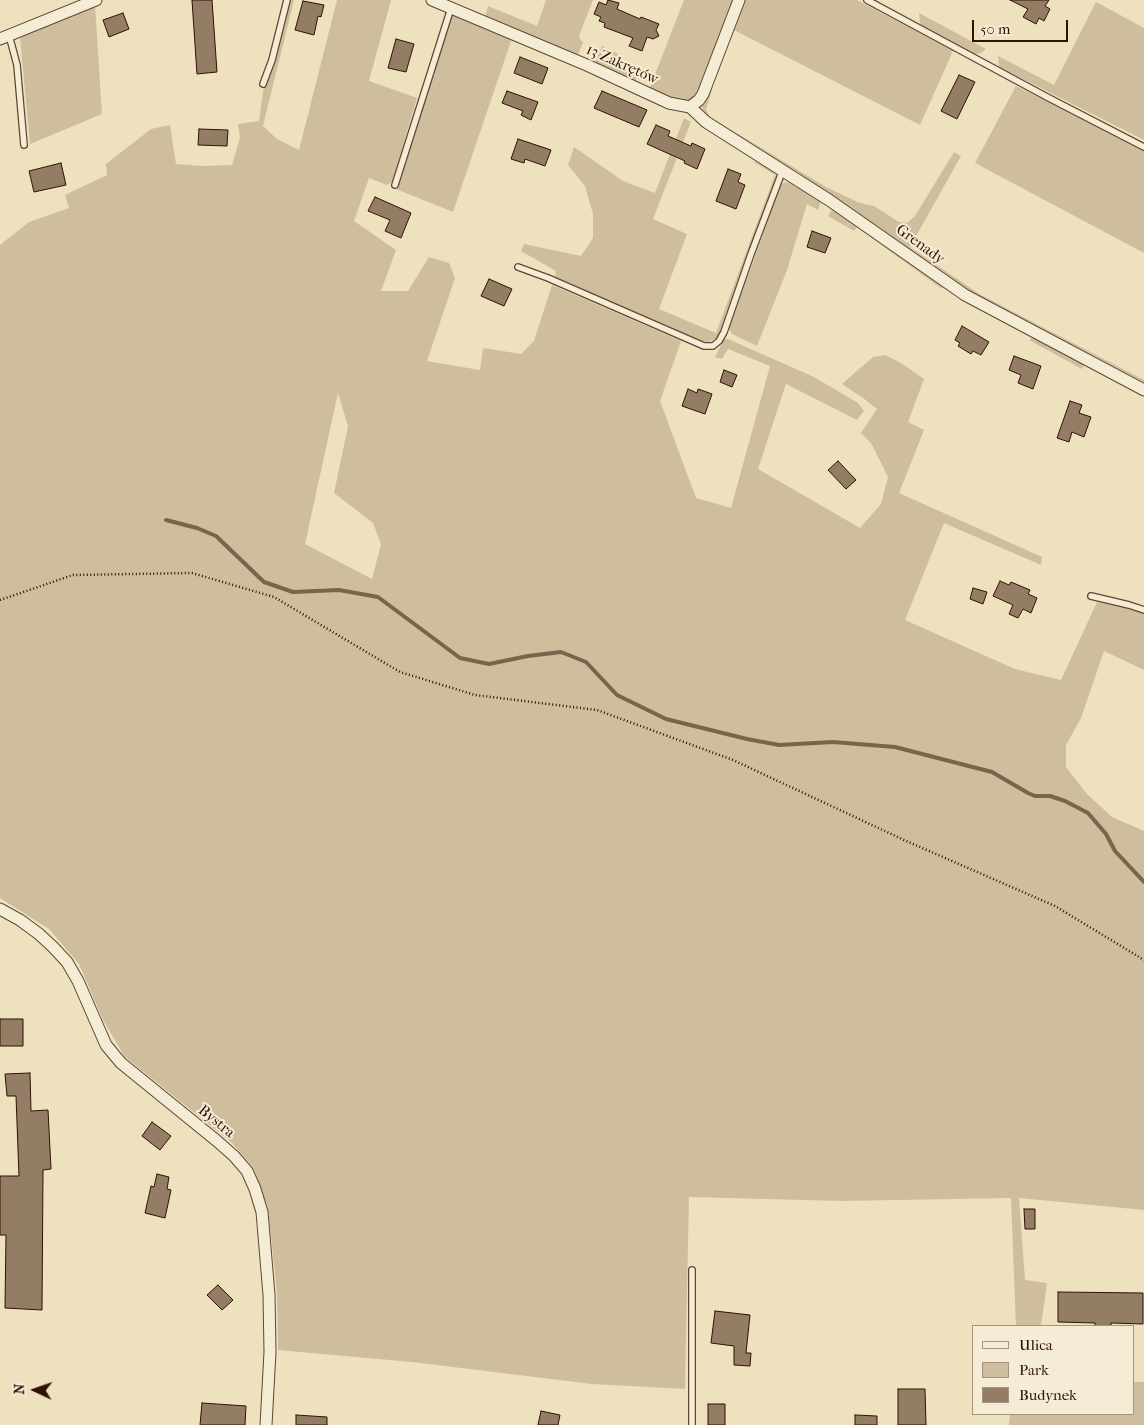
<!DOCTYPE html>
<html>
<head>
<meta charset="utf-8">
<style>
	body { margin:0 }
	#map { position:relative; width:1144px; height:1425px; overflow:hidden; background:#eee1bd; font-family:"IM FELL French Canon",serif }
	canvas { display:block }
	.legend { position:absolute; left:972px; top:1325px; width:162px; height:90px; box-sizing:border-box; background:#f4ecd4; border:1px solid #a69481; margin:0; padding:6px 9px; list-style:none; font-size:15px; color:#301105 }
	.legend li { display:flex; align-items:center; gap:10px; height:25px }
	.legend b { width:25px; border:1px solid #a69481 }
	.north { position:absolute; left:10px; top:1365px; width:50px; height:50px; -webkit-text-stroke:4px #f4ecd4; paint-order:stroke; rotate:273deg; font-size:14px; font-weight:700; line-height:20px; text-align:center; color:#301105 }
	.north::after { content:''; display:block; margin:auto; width:18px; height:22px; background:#301105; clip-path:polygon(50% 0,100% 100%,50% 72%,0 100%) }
	.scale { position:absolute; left:972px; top:20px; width:96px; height:22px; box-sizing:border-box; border:2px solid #301105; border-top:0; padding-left:6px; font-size:15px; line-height:18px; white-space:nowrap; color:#301105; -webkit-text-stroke:4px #f4ecd4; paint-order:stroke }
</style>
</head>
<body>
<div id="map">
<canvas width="1144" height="1425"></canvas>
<ul class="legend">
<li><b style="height:6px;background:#f4ecd4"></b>Ulica</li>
<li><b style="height:14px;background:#cebe9e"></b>Park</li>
<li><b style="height:14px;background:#937d65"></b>Budynek</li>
</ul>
<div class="north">N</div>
<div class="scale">50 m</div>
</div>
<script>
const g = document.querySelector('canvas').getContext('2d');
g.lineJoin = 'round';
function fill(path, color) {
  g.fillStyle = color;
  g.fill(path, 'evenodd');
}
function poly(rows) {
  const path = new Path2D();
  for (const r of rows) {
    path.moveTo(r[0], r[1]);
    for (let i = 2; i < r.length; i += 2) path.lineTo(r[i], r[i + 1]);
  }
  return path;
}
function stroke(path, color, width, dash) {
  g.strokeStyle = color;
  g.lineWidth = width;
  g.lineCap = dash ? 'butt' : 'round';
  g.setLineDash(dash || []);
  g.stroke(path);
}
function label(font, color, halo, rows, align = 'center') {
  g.font = font + ' "IM FELL French Canon",serif';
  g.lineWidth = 4;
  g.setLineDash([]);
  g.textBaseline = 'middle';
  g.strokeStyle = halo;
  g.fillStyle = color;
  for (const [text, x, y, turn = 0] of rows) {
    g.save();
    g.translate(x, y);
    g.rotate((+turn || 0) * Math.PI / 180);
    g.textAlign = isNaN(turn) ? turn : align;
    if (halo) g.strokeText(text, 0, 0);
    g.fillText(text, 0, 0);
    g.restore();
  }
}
const green = poly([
	[290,0,294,0,263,126,277,139,299,150,337,0,391,0,369,81,417,98,392,182,387,185,369,178,354,221,396,250,381,291,408,291,429,257,449,263,455,278,427,361,480,370,483,348,521,354,534,341,552,285,681,341,660,401,696,498,731,508,770,366,728,349,722,359,715,357,724,339,728,339,814,377,858,403,864,411,857,420,786,384,758,469,860,528,881,504,888,477,871,443,861,433,877,409,863,398,842,384,873,357,885,355,901,363,924,379,908,422,924,430,899,493,1042,557,1041,565,944,523,905,620,1015,669,1061,680,1097,602,1128,608,1144,613,1144,670,1104,651,1081,718,1066,745,1066,767,1087,794,1112,817,1144,831,1144,1210,1019,1198,1025,1280,1047,1283,1041,1326,1016,1326,1011,1198,842,1201,689,1197,685,1389,592,1384,412,1362,278,1350,277,1294,268,1208,253,1167,232,1143,125,1057,103,1020,79,964,49,929,0,898,0,245,29,222,69,208,65,195,107,175,106,164,151,129,170,125,176,164,202,166,232,165,240,138,238,124,259,121,263,92,275,59],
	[338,393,348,426,334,493,373,523,381,544,372,579,305,544],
	[546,0,593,0,579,36,580,40,583,42,578,55,485,17,488,6,537,26],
	[684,0,734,0,697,93,692,99,680,103,649,90],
	[743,0,857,0,953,51,920,125,732,29],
	[1096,2,1144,28,1144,140,999,67,998,56,1054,85],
	[95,6,102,114,30,144,20,38,22,34],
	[919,13,986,49,981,53,975,54,920,24],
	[454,14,511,38,511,41,453,212,396,189,451,16],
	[602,46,618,54,613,65,639,76,633,82,595,63],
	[714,82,706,110,710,117,826,187,860,203,874,206,899,222,907,223,915,216,954,152,961,156,910,247,981,295,1144,380,1144,384,1000,309,959,285,705,117,702,107],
	[1016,86,1144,150,1144,253,975,163],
	[684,118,691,122,653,219,687,234,659,309,716,333,775,175,754,162,756,161,775,173,776,178,721,330,718,337,709,342,702,341,555,277,556,271,521,251,524,244,581,256,593,238,593,214,585,186,568,165,574,147,623,181,655,193],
	[785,182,790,183,821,201,818,210,807,204,787,270,757,346,732,334,729,329,730,325,781,185],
	[833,208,943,285,942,289,857,227,854,231,828,216],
	[1034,337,1084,365,1082,369,1029,340],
	[1133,1382,1144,1382,1144,1425,1009,1425,1010,1414,1133,1414]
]);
const stream = poly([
	[166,520,197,528,216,536,264,582,293,592,339,590,378,597,460,658,489,664,528,656,561,652,586,662,617,695,666,719,747,739,779,745,833,742,895,747,992,772,1028,793,1035,796,1050,796,1065,801,1088,813,1106,834,1115,851,1144,882]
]);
const building = poly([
	[192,0,212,0,217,72,197,74,192,0],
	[608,0,619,3,617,9,640,19,641,17,659,24,656,30,659,36,653,39,647,37,642,51,629,46,633,38,604,27,605,23,599,21,601,17,594,14,599,2,606,5,608,0],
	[1010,0,1049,0,1045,6,1050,9,1044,21,1039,18,1036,24,1023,17,1028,9,1010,0],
	[303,1,324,5,321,17,318,16,314,35,295,30,303,1],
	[123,13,129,29,109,37,103,20,123,13],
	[396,39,414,44,406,72,388,68,396,39],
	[520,57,548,68,542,84,514,73,520,57],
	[959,75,975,82,957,119,941,111,959,75],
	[507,91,538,102,531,120,521,115,523,111,502,103,507,91],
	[602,91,647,110,639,127,594,108,602,91],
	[656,125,670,131,668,136,691,146,692,143,705,149,697,169,684,163,685,161,647,144,656,125],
	[199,129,228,130,227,146,198,145,199,129],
	[518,139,551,150,545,166,525,159,524,163,511,159,518,139],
	[61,163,66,185,34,192,29,171,61,163],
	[728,169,741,174,738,182,745,185,736,209,716,201,728,169],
	[375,197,411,213,401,238,385,231,390,220,368,211,375,197],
	[812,231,831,238,825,253,807,247,812,231],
	[489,279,512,289,504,306,481,296,489,279],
	[962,326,989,342,981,355,973,351,971,354,958,346,960,343,955,340,962,326],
	[1014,356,1041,366,1033,389,1018,383,1021,375,1009,370,1014,356],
	[724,370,737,375,732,387,720,382,724,370],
	[688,389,697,393,698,389,712,394,705,414,682,406,688,389],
	[1070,401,1082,405,1079,413,1091,417,1084,437,1072,432,1069,442,1057,438,1070,401],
	[838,461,856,480,846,489,828,470,838,461],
	[1000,581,1009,585,1011,582,1030,590,1028,594,1037,598,1031,613,1023,609,1018,618,1009,614,1013,605,993,596,1000,581],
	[973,588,987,592,983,604,970,599,973,588],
	[0,1019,23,1019,23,1046,0,1046,0,1019],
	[30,1073,31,1111,48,1110,51,1169,43,1170,42,1310,5,1308,6,1235,0,1235,0,1176,19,1176,16,1096,7,1096,5,1074,30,1073],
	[152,1122,171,1136,160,1150,142,1136,152,1122],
	[157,1174,169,1177,167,1189,171,1190,165,1218,145,1213,151,1186,154,1187,157,1174],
	[1024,1209,1035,1209,1035,1229,1025,1229,1024,1209],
	[218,1285,233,1300,222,1310,207,1295,218,1285],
	[1058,1292,1143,1293,1143,1324,1111,1323,1111,1326,1095,1326,1095,1323,1058,1322,1058,1292],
	[715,1311,750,1315,746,1353,751,1353,750,1366,734,1365,734,1346,711,1343,715,1311],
	[898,1389,925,1389,926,1425,898,1425,898,1389],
	[202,1403,246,1406,245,1425,200,1425,202,1403],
	[708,1404,725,1404,725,1425,708,1425,708,1404],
	[541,1411,560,1415,558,1425,538,1425,541,1411],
	[296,1415,327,1417,327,1425,296,1425,296,1415],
	[855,1415,877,1416,877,1425,855,1425,855,1415]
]);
const path = poly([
	[0,600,73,575,192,573,274,597,400,672,475,695,597,710,733,760,904,840,1055,906,1144,960]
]);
const lane = poly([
	[867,0,1047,97,1144,147],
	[9,35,17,65,24,145],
	[263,84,272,60,287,0],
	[395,185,451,8],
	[518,267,548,278,704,346,713,346,719,341,724,332,751,254,782,172],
	[1091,596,1129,605,1144,610],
	[692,1270,692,1425]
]);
const street = poly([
	[432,0,589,66,669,103,690,107,699,100,703,94,739,0],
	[0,39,96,0],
	[690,107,706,122,829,200,965,295,1144,390],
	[0,909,20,920,39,934,53,947,67,962,78,981,106,1045,121,1063,217,1141,234,1156,247,1171,255,1189,262,1212,269,1295,270,1352,266,1425]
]);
const streetNames = [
	["13 Zakrętów",622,65,24],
	["Grenady",920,245,36],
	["Bystra",216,1122,39]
];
fill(green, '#cebe9e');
stroke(stream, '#7b634e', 4);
fill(building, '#937d65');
stroke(building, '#301105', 1);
stroke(lane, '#604533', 8);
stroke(street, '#604533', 13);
stroke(path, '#301105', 2.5, [1, 2.5]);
stroke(lane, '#f4ecd4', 5.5);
stroke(street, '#f4ecd4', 11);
label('15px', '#301105', '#f4ecd4', streetNames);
</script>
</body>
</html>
